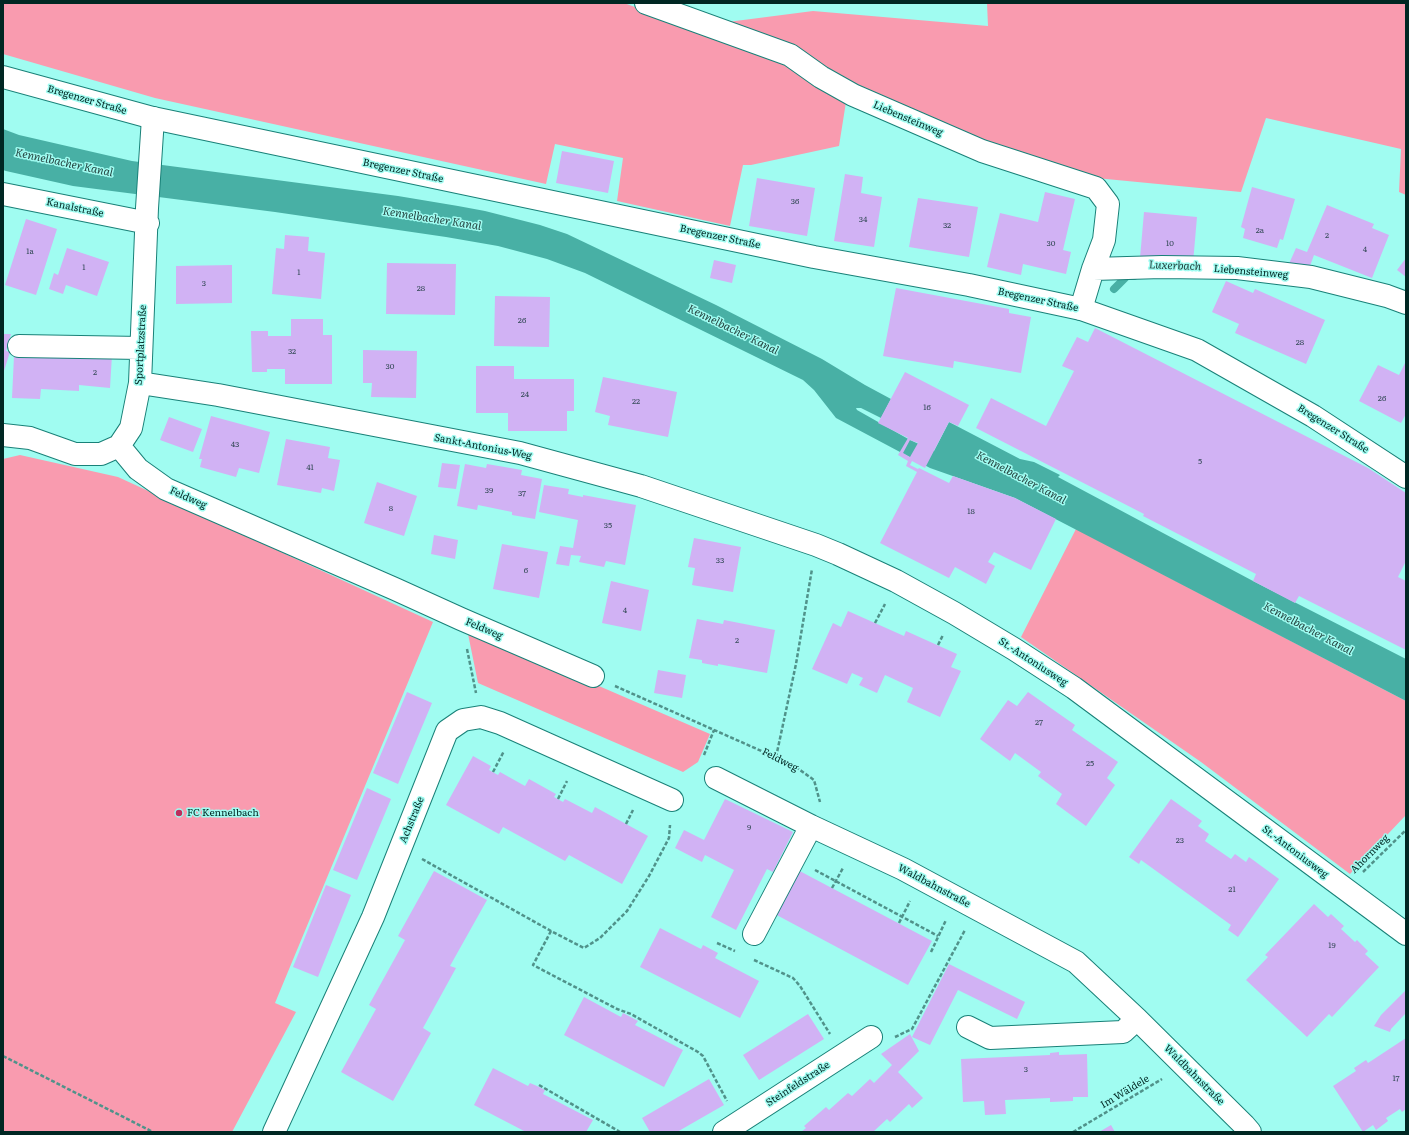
<!DOCTYPE html>
<html>
<head>
<meta charset="utf-8">
<style>
	body { margin:0 }
	#map { position:relative; width:1409px; height:1135px; overflow:hidden; background:#a0fcf1; font-family:Literata,serif }
	canvas { display:block }
	.frame { position:absolute; inset:0; border:4px solid #002723; pointer-events:none }
</style>
</head>
<body>
<div id="map">
<canvas width="1409" height="1135"></canvas>
<div class="frame"></div>
</div>
<script>
const g = document.querySelector('canvas').getContext('2d');
g.lineJoin = 'round';
function fill(path, color) {
  g.fillStyle = color;
  g.fill(path, 'evenodd');
}
function poly(rows) {
  const path = new Path2D();
  for (const r of rows) {
    path.moveTo(r[0], r[1]);
    for (let i = 2; i < r.length; i += 2) path.lineTo(r[i], r[i + 1]);
  }
  return path;
}
function stroke(path, color, width, dash) {
  g.strokeStyle = color;
  g.lineWidth = width;
  g.lineCap = dash ? 'butt' : 'round';
  g.setLineDash(dash || []);
  g.stroke(path);
}
function label(font, color, halo, rows, align = 'center') {
  g.font = font + ' Literata,serif';
  g.lineWidth = 3;
  g.setLineDash([]);
  g.textBaseline = 'middle';
  g.strokeStyle = halo;
  g.fillStyle = color;
  for (const [text, x, y, turn = 0] of rows) {
    g.save();
    g.translate(x, y);
    g.rotate((+turn || 0) * Math.PI / 180);
    g.textAlign = isNaN(turn) ? turn : align;
    if (halo) g.strokeText(text, 0, 0);
    g.fillText(text, 0, 0);
    g.restore();
  }
}
const green = poly([
	[3,3,624,3,689,27,813,11,988,26,987,3,1406,3,1406,195,1399,192,1401,149,1266,118,1241,192,1096,178,846,102,839,146,751,165,743,165,730,226,617,201,623,158,555,144,546,184,155,98,3,54],
	[20,455,118,477,433,622,275,1003,296,1012,232,1132,3,1132,3,459],
	[1076,529,1406,701,1406,815,1350,874,1201,762,1021,637],
	[467,629,710,734,698,762,683,772,478,683]
]);
const water = poly([
	[3,129,19,135,132,161,398,196,458,206,485,211,540,225,567,234,716,305,822,359,865,385,891,399,881,418,861,408,856,408,857,410,910,440,934,451,949,422,1020,459,1034,462,1060,475,1058,477,1253,581,1406,659,1406,701,1015,498,930,468,900,452,836,418,814,390,803,380,585,273,547,259,498,246,446,237,275,212,73,186,6,171,3,170]
]);
const stream = poly([
	[1114,289,1127,276,1134,276]
]);
const building = poly([
	[562,151,614,161,608,193,556,183],
	[845,174,863,177,861,193,882,197,874,247,834,241],
	[757,178,815,188,807,236,749,226],
	[1252,187,1295,199,1283,240,1280,239,1277,248,1243,238,1245,229,1241,227],
	[1045,192,1075,199,1063,250,1071,252,1066,274,1023,264,1021,275,987,267,1000,213,1038,222],
	[918,198,978,207,969,257,909,247],
	[1327,205,1374,224,1372,228,1389,235,1372,278,1314,255,1307,274,1288,266,1296,248,1307,252],
	[1144,212,1197,217,1193,263,1140,258],
	[26,219,57,229,36,295,5,285],
	[285,235,309,237,308,251,325,253,321,299,272,294,276,248,284,249],
	[67,248,109,262,97,296,66,285,63,294,49,289,54,273,58,275],
	[1406,258,1406,277,1397,270],
	[714,260,736,265,732,283,710,278],
	[387,263,456,264,455,315,386,314],
	[232,265,232,303,176,304,176,266],
	[1226,281,1253,293,1255,289,1325,320,1306,364,1235,333,1239,324,1212,312],
	[896,288,1009,309,1009,313,1031,317,1021,373,954,361,953,368,883,356],
	[495,296,550,297,549,347,494,346],
	[291,319,323,319,323,335,332,335,332,384,285,384,285,369,267,369,267,372,252,372,251,331,268,331,268,336,291,336],
	[1095,328,1368,468,1406,493,1406,561,1398,577,1406,581,1406,650,1299,596,1295,603,1253,581,1256,574,1143,516,1144,514,976,428,991,398,1046,426,1074,371,1062,366,1077,337,1088,342],
	[3,334,11,334,6,351,10,352,3,374],
	[363,350,417,351,416,398,371,397,372,383,363,383],
	[112,355,110,388,79,385,79,391,41,389,40,399,12,398,14,356,41,357],
	[1406,361,1406,414,1401,423,1359,401,1378,365,1399,375],
	[476,366,514,366,514,379,574,379,574,411,567,411,567,431,508,431,508,413,476,413],
	[905,372,969,405,958,426,949,422,925,468,912,461,910,465,918,469,919,468,949,483,953,476,1015,498,1056,519,1031,570,994,552,988,562,995,566,986,584,955,567,949,578,880,543,917,472,906,466,908,461,898,455,908,438,878,423],
	[910,440,918,443,910,457,903,453],
	[603,377,677,392,668,437,608,425,610,416,595,412],
	[211,416,270,432,259,473,239,468,236,477,200,467,202,459,199,459],
	[169,417,202,429,193,452,160,440],
	[286,439,330,447,328,458,340,460,334,491,322,488,321,493,277,485],
	[442,463,460,465,456,489,438,487],
	[465,464,486,468,487,464,522,470,521,475,542,479,535,519,512,515,512,512,478,505,477,510,457,506],
	[377,482,417,496,404,536,364,523],
	[544,485,569,489,568,494,583,497,583,495,636,505,625,565,606,561,604,567,579,562,581,556,571,555,569,566,556,564,560,546,573,548,578,520,539,512],
	[434,535,458,540,455,559,431,554],
	[694,538,741,547,733,592,692,585,695,568,688,567],
	[502,544,548,552,539,598,493,589],
	[611,581,649,590,641,631,602,623],
	[848,611,904,636,906,631,957,654,951,667,961,671,940,717,907,702,913,688,885,675,877,693,859,685,863,678,852,673,847,684,812,669,833,623,841,627],
	[697,619,723,624,724,620,775,630,767,673,718,664,718,666,702,663,702,660,689,658],
	[658,670,686,675,682,698,654,693],
	[407,692,432,703,398,784,373,773],
	[1028,692,1075,725,1072,730,1118,762,1107,778,1115,785,1086,826,1056,804,1062,794,1038,776,1041,772,1015,753,1010,761,980,739,1008,700,1017,706],
	[473,756,491,766,489,770,498,775,500,772,525,786,529,779,556,794,554,797,563,802,565,799,592,813,595,807,648,836,622,884,569,855,565,861,503,827,499,834,446,805],
	[367,788,391,799,357,880,333,870],
	[725,799,793,832,773,872,767,869,736,930,711,917,734,870,705,855,702,862,675,848,684,830,704,840],
	[1171,799,1202,821,1198,826,1209,834,1205,841,1231,859,1235,854,1246,862,1249,857,1279,879,1238,937,1228,930,1231,925,1141,860,1139,864,1129,857],
	[794,868,932,941,908,985,771,912],
	[434,871,487,900,450,966,456,968,423,1028,431,1033,393,1101,341,1072,376,1009,369,1005,405,940,398,936],
	[326,885,351,895,318,977,293,967],
	[1314,904,1328,917,1331,914,1344,926,1341,929,1355,942,1357,940,1368,951,1365,954,1379,967,1332,1017,1329,1014,1307,1037,1246,980,1268,957,1265,955],
	[660,928,701,949,703,945,718,953,715,958,759,981,740,1018,640,967],
	[949,964,1025,1002,1017,1019,958,990,930,1045,912,1037],
	[1406,990,1406,1013,1391,1029,1390,1032,1374,1026,1381,1015],
	[584,997,621,1017,623,1013,638,1021,635,1025,683,1050,664,1087,564,1035],
	[808,1014,824,1039,759,1080,743,1055],
	[910,1034,919,1051,898,1072,923,1098,912,1108,909,1104,890,1122,887,1119,873,1132,801,1132,806,1128,804,1126,826,1107,829,1110,848,1093,852,1096,870,1079,874,1083,892,1065,881,1054],
	[1406,1038,1406,1109,1402,1112,1400,1109,1386,1118,1388,1121,1376,1130,1373,1125,1363,1132,1333,1086,1356,1071,1354,1068,1366,1060,1368,1063],
	[1059,1052,1059,1055,1087,1054,1088,1097,1073,1097,1073,1101,1050,1102,1050,1098,1005,1100,1006,1114,985,1115,984,1101,963,1102,961,1059,1050,1055,1050,1053],
	[493,1068,528,1086,530,1083,537,1086,545,1090,543,1094,593,1120,586,1132,526,1132,474,1105],
	[709,1079,724,1105,677,1132,650,1132,642,1118],
	[1111,1125,1115,1132,1099,1132]
]);
const path = poly([
	[875,623,885,604],
	[938,645,943,635],
	[467,649,476,693],
	[615,686,793,765,814,780,820,802],
	[704,755,714,730],
	[776,757,796,664,812,569],
	[493,772,504,751],
	[558,799,567,781],
	[626,824,633,810],
	[422,859,551,931,584,948,600,938,627,911,649,876,669,838,670,825],
	[815,870,938,936],
	[1363,872,1406,830],
	[832,888,843,868],
	[899,923,910,901],
	[551,931,533,965,617,1009,631,1014,698,1052,703,1056,727,1101],
	[717,943,735,951],
	[931,952,946,920],
	[754,960,793,978,800,986,830,1034],
	[895,1037,912,1029,965,930],
	[3,1056,153,1132],
	[539,1085,620,1132],
	[1073,1132,1162,1079]
]);
const minor = poly([
	[646,3,790,55,821,77,853,95,982,151,1096,188,1108,204,1104,240,1093,269,1081,309],
	[3,194,148,223],
	[1093,269,1162,267,1237,268,1311,277,1387,296,1406,303],
	[19,346,141,348],
	[140,383,218,395,520,453,641,486,816,545,838,554,896,581,954,613,1014,649,1074,688,1406,934],
	[3,435,30,438,75,454,101,454,119,446,131,428,140,383,147,208,153,118],
	[119,446,138,469,166,489,395,589,461,619,593,676],
	[716,778,811,826,903,869,1076,962,1137,1019,1244,1125,1250,1132],
	[754,934,811,826],
	[968,1027,990,1038,1123,1032,1137,1019],
	[274,1132,373,917,447,731,463,720,481,717,500,723,672,800],
	[724,1132,871,1037]
]);
const major = poly([
	[3,77,153,118,814,257,969,285,1081,309,1197,350,1313,416,1406,477]
]);
const markers = [
	[179,813,4,"#bc2e5d"]
];
const numberNames = [
	["36",795,202],
	["34",863,220],
	["32",947,226],
	["2a",1260,231],
	["2",1327,236],
	["30",1051,244],
	["10",1170,244],
	["4",1365,250],
	["1a",30,252],
	["1",84,268],
	["1",299,273],
	["3",204,284],
	["28",421,289],
	["26",522,321],
	["28",1300,343],
	["32",292,352],
	["30",390,367],
	["2",95,373],
	["24",525,395],
	["26",1382,399],
	["22",636,402],
	["16",927,408],
	["43",235,445],
	["5",1200,462],
	["41",310,468],
	["39",489,491],
	["37",522,494],
	["8",391,509],
	["18",971,512],
	["35",608,526],
	["33",720,561],
	["6",526,571],
	["4",625,611],
	["2",737,641],
	["27",1039,723],
	["25",1090,764],
	["9",749,828],
	["23",1180,841],
	["21",1232,890],
	["19",1332,946],
	["3",1026,1070],
	["17",1396,1079]
];
const streetNames = [
	["Bregenzer Straße",87,100,16],
	["Liebensteinweg",908,119,23],
	["Bregenzer Straße",403,171,12],
	["Kanalstraße",75,208,12],
	["Bregenzer Straße",720,237,12],
	["Liebensteinweg",1251,272,5],
	["Bregenzer Straße",1038,300,12],
	["Sportplatzstraße",141,345,-87],
	["Bregenzer Straße",1333,429,32],
	["Sankt-Antonius-Weg",483,447,11],
	["Feldweg",188,498,24],
	["Feldweg",484,629,23],
	["St.-Antoniusweg",1033,662,33],
	["Feldweg",780,760,27],
	["Achstraße",412,820,-68],
	["St.-Antoniusweg",1295,852,37],
	["Ahornweg",1370,854,-45],
	["Waldbahnstraße",934,886,28],
	["Waldbahnstraße",1194,1075,45],
	["Steinfeldstraße",798,1084,-33],
	["Im Wäldele",1125,1092,-31]
];
const poiNames = [
	["FC Kennelbach",187,813]
];
const waterNames = [
	["Kennelbacher Kanal",64,163,12],
	["Kennelbacher Kanal",432,219,9],
	["Luxerbach",1175,266,2],
	["Kennelbacher Kanal",733,330,26],
	["Kennelbacher Kanal",1021,478,28],
	["Kennelbacher Kanal",1308,629,28]
];
fill(green, '#f99baf');
fill(water, '#48b0a5');
stroke(stream, '#48b0a5', 8);
fill(building, '#d1b2f4');
stroke(minor, '#198178', 24);
stroke(major, '#198178', 24);
stroke(path, '#50928a', 2.5, [4, 2]);
stroke(minor, '#fff', 22);
stroke(major, '#fff', 22);
for (const [x, y, r, color] of markers) {
  const dot = new Path2D();
  dot.arc(x, y, r, 0, 2 * Math.PI);
  g.fillStyle = color;
  g.fill(dot);
  stroke(dot, '#a0fcf1', 1.5);
}
label('8px', '#344a57', null, numberNames);
label('10px', '#002723', '#a0fcf1', streetNames);
label('10px', '#002723', '#a0fcf1', poiNames, 'left');
label('italic 11px', '#244440', '#a0fcf1', waterNames);
</script>
</body>
</html>
